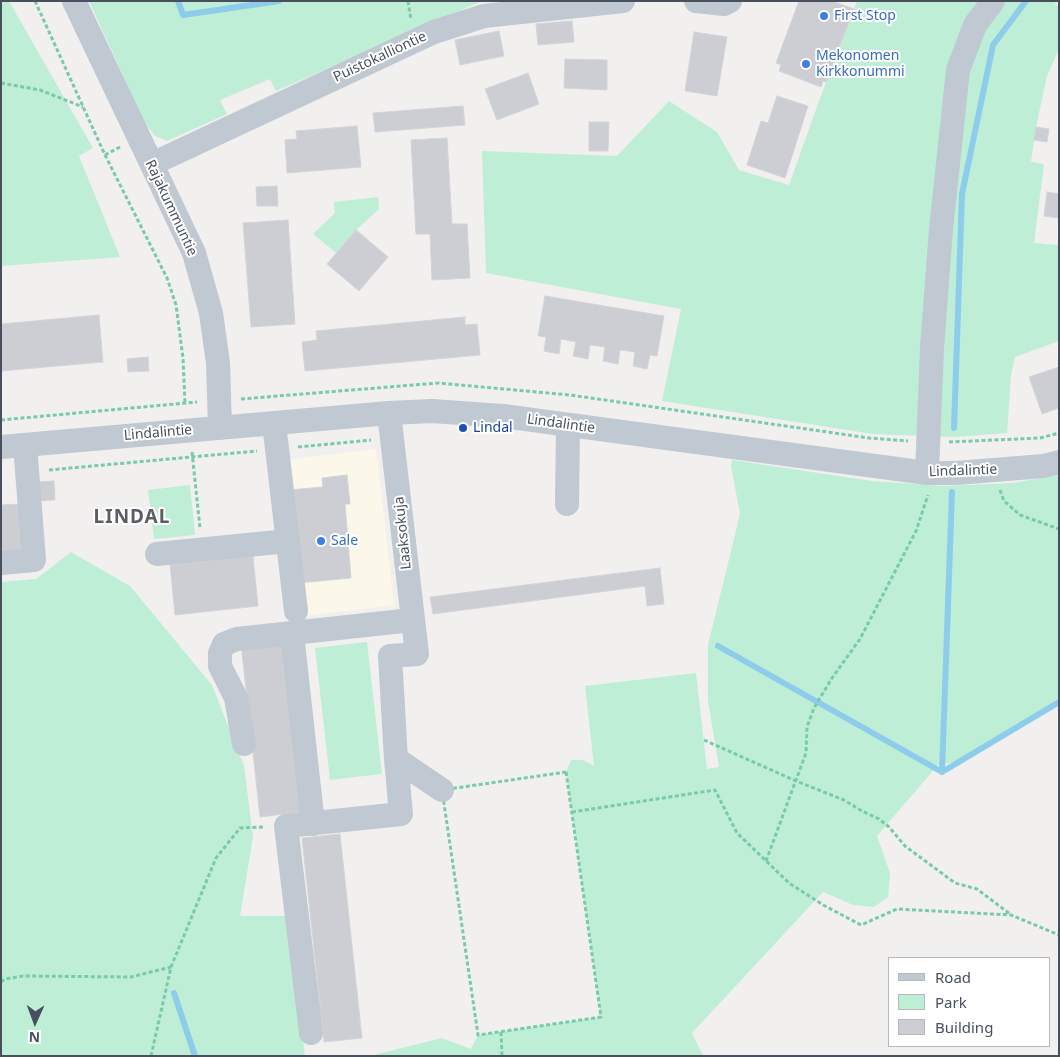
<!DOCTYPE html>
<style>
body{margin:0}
#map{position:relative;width:1060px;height:1057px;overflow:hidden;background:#f2efef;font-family:"Noto Sans",sans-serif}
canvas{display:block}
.frame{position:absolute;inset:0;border:2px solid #47505c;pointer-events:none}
.legend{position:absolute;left:888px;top:957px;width:162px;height:90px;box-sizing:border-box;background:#fff;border:1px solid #b5b9be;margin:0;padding:6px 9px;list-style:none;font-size:15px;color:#47505c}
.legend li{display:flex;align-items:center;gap:10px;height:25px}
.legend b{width:25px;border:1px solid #b5b9be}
.north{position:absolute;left:10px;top:997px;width:50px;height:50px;-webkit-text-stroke:4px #fff;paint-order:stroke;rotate:182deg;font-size:14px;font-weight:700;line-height:20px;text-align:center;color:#47505c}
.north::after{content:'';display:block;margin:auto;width:18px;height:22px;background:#47505c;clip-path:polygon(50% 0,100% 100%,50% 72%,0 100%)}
</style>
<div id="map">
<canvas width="1060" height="1057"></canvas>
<div class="frame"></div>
<ul class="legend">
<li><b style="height:6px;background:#c0c8d1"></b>Road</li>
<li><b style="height:14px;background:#bfeed6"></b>Park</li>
<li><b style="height:14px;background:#ccced4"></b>Building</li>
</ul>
<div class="north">N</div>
</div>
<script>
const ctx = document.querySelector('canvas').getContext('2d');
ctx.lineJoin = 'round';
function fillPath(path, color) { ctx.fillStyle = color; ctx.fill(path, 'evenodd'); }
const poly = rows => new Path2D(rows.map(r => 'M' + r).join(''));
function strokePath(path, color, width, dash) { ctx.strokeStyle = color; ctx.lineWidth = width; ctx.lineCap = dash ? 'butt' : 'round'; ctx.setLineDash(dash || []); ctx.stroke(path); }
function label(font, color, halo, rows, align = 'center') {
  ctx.font = font + ' "Noto Sans",sans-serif'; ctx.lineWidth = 4; ctx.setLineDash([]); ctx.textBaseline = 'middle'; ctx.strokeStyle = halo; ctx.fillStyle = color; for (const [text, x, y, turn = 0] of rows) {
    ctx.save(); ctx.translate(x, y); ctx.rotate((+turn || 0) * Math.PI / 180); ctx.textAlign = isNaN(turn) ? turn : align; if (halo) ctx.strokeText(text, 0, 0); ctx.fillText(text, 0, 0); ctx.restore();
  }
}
fillPath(poly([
 [376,449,394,605,287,618,269,462]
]), '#fcf8e9');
fillPath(poly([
 [1,1,9,1,93,148,79,156,120,257,1,266],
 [89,1,482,1,276,91,270,79,220,100,227,114,167,141,155,136,144,122],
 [857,1,1057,1,1055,5,1059,7,1059,49,1047,76,1036,127,1031,162,1044,164,1034,243,1059,245,1059,341,1015,357,1011,376,1007,433,954,437,873,434,662,401,681,309,486,273,482,151,617,156,669,101,717,132,739,170,789,185,819,101],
 [378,197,379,209,356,230,336,253,313,234,335,213,334,202],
 [732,460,872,481,944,486,1013,483,1059,475,1059,704,956,762,938,765,877,836,890,873,888,897,874,907,853,905,823,892,692,1033,703,1056,370,1056,442,1038,471,1049,478,1035,601,1017,566,772,571,760,583,760,594,766,585,686,696,673,707,769,719,767,708,701,708,645,740,514,731,466],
 [190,485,195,535,154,539,148,490],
 [71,552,130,586,212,685,244,766,253,837,240,916,287,916,305,1056,1,1056,1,582,36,579],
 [367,642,382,774,330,780,315,648]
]), '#bfeed6');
strokePath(poly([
 [178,1,183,15,279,1],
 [954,428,962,194,993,45,1026,1],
 [952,492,942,772,1059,702],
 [718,646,942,772],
 [174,993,195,1056]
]), '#8dccea', 6);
const building = poly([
 [799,1,832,1,854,9,826,82,823,81,821,87,779,71,781,65,776,63,799,1],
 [572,21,574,42,538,45,536,24,572,21],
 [499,31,504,56,460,65,455,40,499,31],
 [694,32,727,37,717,96,685,91,694,32],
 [565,59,607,60,607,90,564,88,565,59],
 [528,73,539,104,497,120,485,89,528,73],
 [777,96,808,106,785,178,747,165,761,121,768,123,777,96],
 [463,106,465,125,375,132,373,113,463,106],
 [589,122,609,122,608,151,589,151,589,122],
 [357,126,361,167,287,173,285,140,297,139,296,131,357,126],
 [1036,127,1049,129,1047,142,1034,140,1036,127],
 [447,138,452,224,467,224,470,278,432,280,430,234,416,234,411,140,447,138],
 [277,186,278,206,257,206,256,187,277,186],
 [1047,192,1059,194,1059,218,1044,216,1047,192],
 [288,220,295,324,251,327,243,223,288,220],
 [356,230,388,257,359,291,327,264,356,230],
 [545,296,664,316,657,356,650,355,647,369,633,366,635,352,620,350,618,364,603,361,605,347,590,345,588,359,573,356,576,342,561,339,559,354,544,351,546,337,538,336,545,296],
 [99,315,103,362,1,371,1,324,99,315],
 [465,317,465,325,477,324,480,355,305,371,302,342,317,340,316,331,465,317],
 [148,357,149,371,128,372,127,359,148,357],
 [1059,367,1059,408,1042,414,1029,377,1059,367],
 [347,475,350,504,345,504,351,578,298,583,289,490,323,487,322,478,347,475],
 [54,481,55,500,36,501,35,482,54,481],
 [20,504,25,554,1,556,1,505,20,504],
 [253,556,258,606,175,615,170,565,253,556],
 [660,568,664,604,647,606,645,586,433,614,430,597,660,568],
 [282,639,301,812,260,817,241,644,282,639],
 [340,834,362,1038,324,1042,302,838,340,834]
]);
fillPath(building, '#ccced4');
strokePath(building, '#d3d4da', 1);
strokePath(poly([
 [35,1,105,155,167,278,176,305,183,358,185,404],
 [408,1,411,20],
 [1,83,40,90,83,107],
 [105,155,120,147],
 [241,399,438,383,570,395,869,438,908,441],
 [1,420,197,402],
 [949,442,1040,438,1059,433],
 [298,447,371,440],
 [192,452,200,528],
 [49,470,257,451],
 [1000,490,1004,501,1020,515,1059,529],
 [704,740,796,781,844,800,862,811,879,819,889,827,905,846,955,883,977,889,1010,914],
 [566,772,601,1017,478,1035,442,790,566,772],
 [572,812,715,790,737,833,789,883,825,906,861,925,897,909,1011,915,1059,935],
 [766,861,806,753,807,727,814,708,832,678,860,639,916,531,928,495],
 [1,982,5,979,23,976,131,977,171,967],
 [501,1032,502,1056],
 [151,1056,171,967,216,858,240,828,265,827]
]), '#77cbab', 3, [4, 2.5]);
strokePath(poly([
 [74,1,194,253,211,313,218,363,220,428],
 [696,1,724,4,730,1],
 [152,164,434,32,484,16,623,1],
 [274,423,296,611],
 [1,447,389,413,432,411,503,416,927,473,956,473,1044,466,1059,462],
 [927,473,932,348,941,229,958,70,975,25,993,1],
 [567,504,568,426],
 [157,554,288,541],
 [1,563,34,560,25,445],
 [292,634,313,824],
 [244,744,236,698,220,666,220,653,224,644,237,639,412,620],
 [396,759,442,790],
 [311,1033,286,826,401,814,396,759,390,656,417,654,389,413]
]), '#c0c8d1', 24);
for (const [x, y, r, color] of [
 [824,16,5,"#3f7fe0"],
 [806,64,5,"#3f7fe0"],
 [463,428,5,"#1a4fb4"],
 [321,541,5,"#3f7fe0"]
]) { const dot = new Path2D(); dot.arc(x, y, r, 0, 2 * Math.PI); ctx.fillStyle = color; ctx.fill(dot); strokePath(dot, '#fff', 2); }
label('14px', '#366cbe', '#fff', [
 ["First Stop",834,16],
 ["Mekonomen",816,56],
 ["Kirkkonummi",816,72],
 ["Sale",331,541]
], 'left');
label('14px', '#47505c', '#fff', [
 ["Puistokalliontie",380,57,-25],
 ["Rajakummuntie",171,208,65],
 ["Lindalintie",561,424,8],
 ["Lindalintie",158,433,-5],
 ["Lindalintie",963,471,-2],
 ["Laaksokuja",403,533,-96]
]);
label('14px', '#164399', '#fff', [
 ["Lindal",473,428]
], 'left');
ctx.letterSpacing = '1px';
label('bold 19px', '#5c5e64', '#fff', [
 ["LINDAL",132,518]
]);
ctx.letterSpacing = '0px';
</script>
